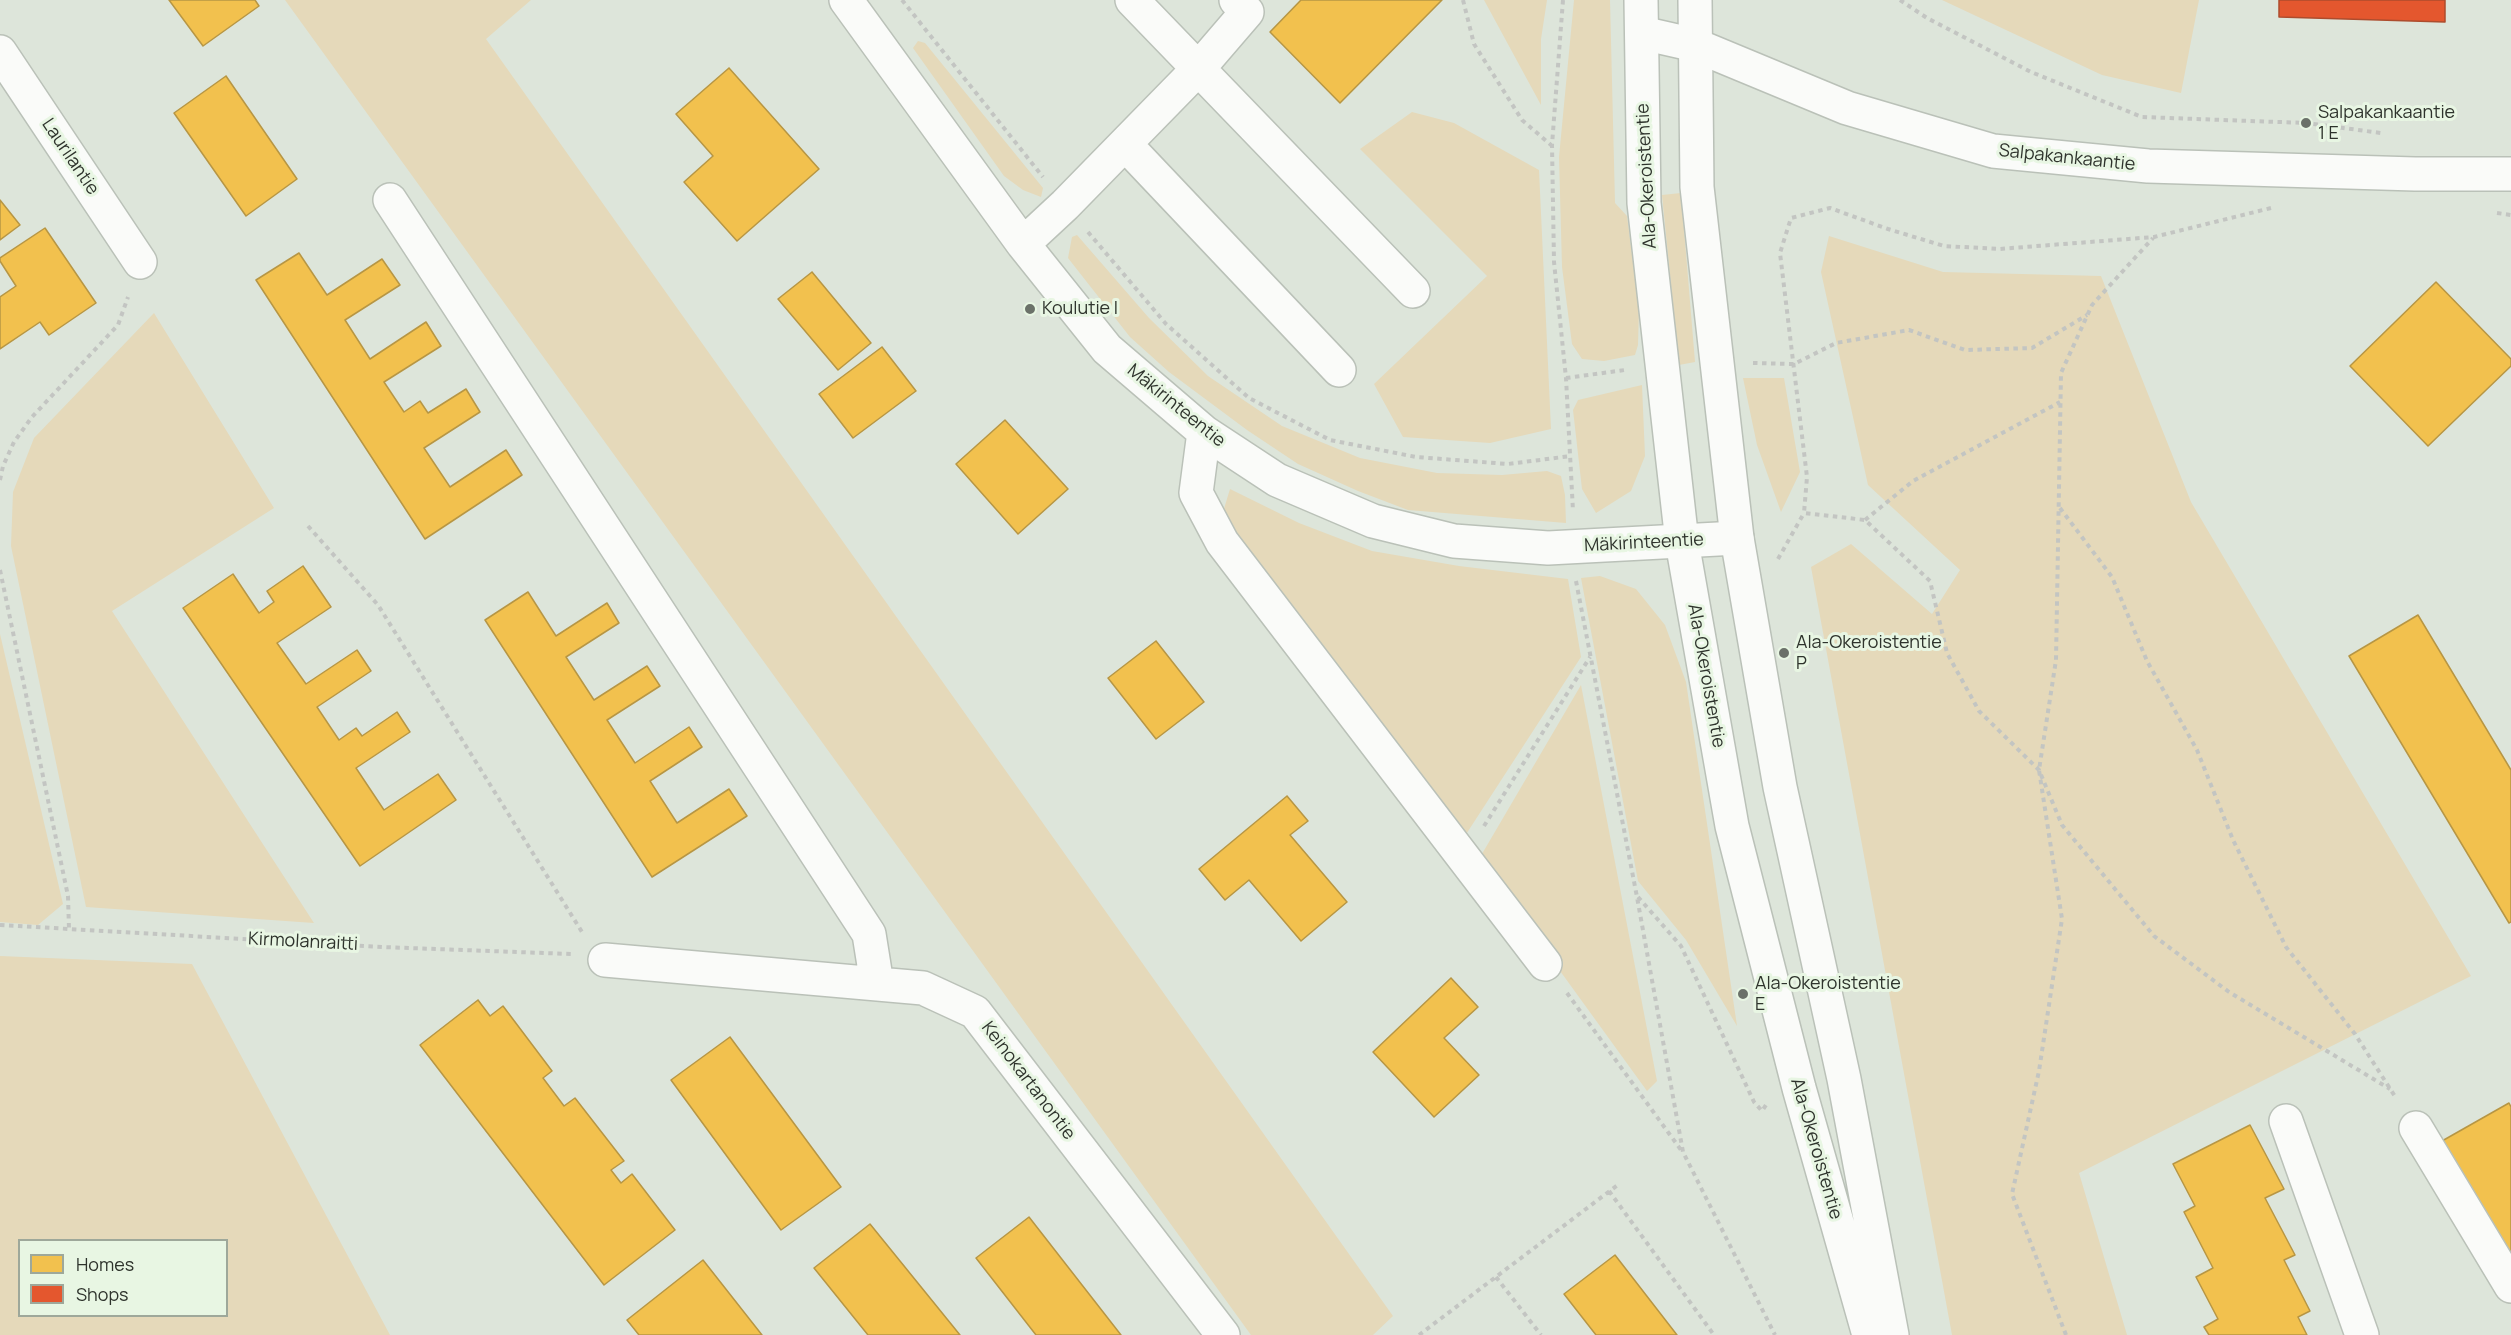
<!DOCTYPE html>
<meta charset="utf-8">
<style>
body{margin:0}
#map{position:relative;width:2511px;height:1335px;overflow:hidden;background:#dde5da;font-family:Manrope,sans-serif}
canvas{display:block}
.legend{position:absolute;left:18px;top:1239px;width:210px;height:78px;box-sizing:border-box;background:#e8f6e3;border:2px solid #9ea89a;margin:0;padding:8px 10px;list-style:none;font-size:18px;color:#2e332c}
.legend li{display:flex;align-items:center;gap:12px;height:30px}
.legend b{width:30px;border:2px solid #9ea89a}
</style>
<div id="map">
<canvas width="2511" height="1335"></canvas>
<ul class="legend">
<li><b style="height:16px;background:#f2c14e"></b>Homes</li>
<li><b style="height:16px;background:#e4572e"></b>Shops</li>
</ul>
</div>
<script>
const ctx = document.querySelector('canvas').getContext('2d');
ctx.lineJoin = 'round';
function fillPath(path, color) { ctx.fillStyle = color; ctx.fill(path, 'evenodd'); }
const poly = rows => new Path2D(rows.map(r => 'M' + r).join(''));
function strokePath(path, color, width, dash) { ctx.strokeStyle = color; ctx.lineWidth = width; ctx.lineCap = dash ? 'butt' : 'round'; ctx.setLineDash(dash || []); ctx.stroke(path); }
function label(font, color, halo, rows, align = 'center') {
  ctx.font = font + ' Manrope,sans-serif'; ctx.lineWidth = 6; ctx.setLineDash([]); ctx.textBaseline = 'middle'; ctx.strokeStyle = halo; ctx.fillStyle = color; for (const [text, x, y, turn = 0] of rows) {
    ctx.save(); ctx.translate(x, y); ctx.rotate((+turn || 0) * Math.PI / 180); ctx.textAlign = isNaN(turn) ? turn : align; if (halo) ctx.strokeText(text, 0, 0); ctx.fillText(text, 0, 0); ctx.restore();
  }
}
fillPath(poly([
 [285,0,531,0,486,39,1393,1316,1373,1335,1251,1335],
 [1484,0,1547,0,1541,39,1541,105],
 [1574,0,1610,0,1615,203,1627,216,1639,308,1638,345,1635,355,1604,361,1582,359,1572,344,1562,267,1559,157],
 [1942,0,2199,0,2181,93,2102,75],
 [918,41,925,43,1043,188,1041,197,1023,190,1004,176,913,48],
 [1412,112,1454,123,1539,170,1551,429,1490,443,1403,437,1374,384,1487,276,1360,149],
 [1681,193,1695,362,1679,365,1662,195],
 [1077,235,1149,318,1208,376,1282,426,1360,458,1437,473,1502,475,1547,471,1561,476,1565,495,1566,523,1408,510,1358,491,1298,464,1247,430,1169,372,1130,337,1068,258,1072,237],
 [1829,236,1943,272,2101,276,2191,502,2471,976,2079,1173,2127,1335,1952,1335,1811,567,1851,544,1932,614,1960,570,1868,485,1821,272],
 [154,313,274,508,112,611,314,923,86,907,11,546,13,492,34,438],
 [1743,378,1784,378,1800,472,1781,512,1757,445],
 [1642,385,1645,456,1631,491,1596,513,1582,489,1573,410,1578,400],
 [1230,489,1299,523,1372,551,1459,566,1568,579,1581,657,1463,839,1231,537,1223,512],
 [1600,576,1636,589,1665,625,1686,682,1737,1026,1686,940,1638,881,1581,578],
 [0,634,63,904,38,925,0,922],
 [1581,685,1657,1081,1647,1091,1479,859],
 [0,956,192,964,390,1335,0,1335],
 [226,1240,226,1316,20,1316,20,1240]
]), '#e5d9ba');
const homes = poly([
 [169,0,255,0,259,6,203,46,169,0],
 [1301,0,1442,0,1340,103,1270,32,1301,0],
 [729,68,819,169,737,241,684,182,713,156,676,114,729,68],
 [226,76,297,179,246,216,174,113,226,76],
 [0,200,20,225,0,240,0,200],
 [45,228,96,303,49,335,40,322,0,349,0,297,16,286,0,261,0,258,45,228],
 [299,253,327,295,382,259,400,285,345,320,370,359,426,322,441,346,384,382,404,412,420,401,428,413,466,389,480,412,424,448,450,487,506,450,522,475,425,539,256,280,299,253],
 [812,272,871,343,838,370,778,299,812,272],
 [2436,282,2511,359,2511,366,2428,446,2350,366,2436,282],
 [882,347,916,391,853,438,819,394,882,347],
 [1005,420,1068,489,1018,534,956,464,1005,420],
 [303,566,331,607,277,643,306,684,357,650,371,671,317,707,339,740,356,728,362,736,397,712,410,732,356,768,384,810,438,774,456,800,360,866,183,608,233,574,259,613,274,602,267,591,303,566],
 [528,592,556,636,607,603,619,623,566,657,594,700,647,666,660,686,607,720,635,763,689,727,702,747,650,781,677,823,729,789,747,816,652,877,485,620,528,592],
 [2418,615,2511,770,2511,922,2509,923,2349,656,2418,615],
 [1156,641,1204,702,1156,739,1108,678,1156,641],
 [1287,796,1308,821,1290,835,1347,902,1301,941,1249,880,1225,900,1199,869,1287,796],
 [1451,978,1478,1007,1444,1038,1479,1075,1434,1117,1373,1052,1451,978],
 [478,1000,490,1016,503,1006,552,1071,543,1078,564,1106,575,1098,624,1161,611,1170,621,1183,632,1174,675,1230,604,1285,420,1045,478,1000],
 [730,1037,841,1187,781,1230,671,1080,730,1037],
 [2509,1103,2511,1107,2511,1260,2442,1141,2509,1103],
 [2250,1125,2284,1189,2265,1198,2295,1255,2284,1260,2310,1311,2298,1317,2307,1335,2209,1335,2204,1327,2218,1319,2196,1277,2213,1268,2184,1212,2195,1206,2173,1164,2250,1125],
 [1029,1217,1121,1335,1036,1335,976,1258,1029,1217],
 [870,1224,960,1335,868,1335,814,1268,870,1224],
 [1615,1255,1677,1335,1596,1335,1564,1294,1615,1255],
 [703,1260,762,1335,639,1335,627,1320,703,1260]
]);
fillPath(homes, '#f2c14e');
strokePath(homes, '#b79644', 1.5);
const shops = poly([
 [2279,0,2445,0,2445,22,2279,17,2279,0]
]);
fillPath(shops, '#e4572e');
strokePath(shops, '#ad4c2d', 1.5);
const minor = poly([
 [846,0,1023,244,1107,349,1204,432,1277,480,1373,521,1454,541,1548,548,1737,538],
 [1132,0,1413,291],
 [1642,33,1695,45,1847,108,1993,151,2148,166,2415,174,2511,174],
 [0,52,140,262],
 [1125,144,1339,370],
 [390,200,869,934,877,984],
 [1023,244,1065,205,1198,69,1247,12,1236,0],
 [1204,432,1196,493,1222,542,1545,964],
 [605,960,923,988,975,1012,1223,1335],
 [2286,1121,2362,1335],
 [2416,1128,2511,1286]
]);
const major = poly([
 [1641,0,1644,203,1682,542,1732,826,1799,1088,1869,1335],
 [1695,0,1697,187,1737,538,1780,787,1844,1079,1892,1335]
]);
strokePath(minor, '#bac1b8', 36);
strokePath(major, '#bac1b8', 36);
strokePath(poly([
 [902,0,1043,177],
 [1463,0,1474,44,1522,120,1551,145],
 [1563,0,1552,145,1554,262,1566,378,1573,511],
 [1900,0,1927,18,2031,72,2142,117,2306,123,2381,133],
 [2271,208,2154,237,1999,249,1944,246,1888,229,1830,208,1791,218,1780,253,1807,477,1804,513,1865,520,1930,581,1947,653,1979,711,2039,770,2062,825,2154,936,2229,992,2390,1089],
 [2497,213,2511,215],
 [1088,232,1166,324,1249,398,1330,440,1416,457,1508,464,1571,456],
 [1753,363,1794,364,1836,343,1909,330,1965,350,2032,348,2087,315],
 [1566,378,1625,370],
 [0,480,3,466,14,442,32,417,118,325,128,297],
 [2060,508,2112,577,2147,661,2197,750,2233,840,2286,947,2355,1034,2396,1098],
 [1865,520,1913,481,2060,402],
 [308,526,378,605,582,932],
 [1778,559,1804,513],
 [0,570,68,896,69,929],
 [1576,581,1637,897,1683,1152,1775,1335],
 [1484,826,1590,657],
 [1638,897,1681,946,1754,1102,1762,1111,1766,1105],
 [0,925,382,947,571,954],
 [1567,993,1681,1150],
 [1609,1191,1714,1335],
 [1496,1277,1541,1335],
 [1419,1335,1619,1184],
 [2066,1335,2012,1194,2039,1071,2062,919,2039,770,2056,660,2061,373,2092,305,2153,238]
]), '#c3c5c2', 4, [4.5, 4.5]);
strokePath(minor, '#fafbf9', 33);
strokePath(major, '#fafbf9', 33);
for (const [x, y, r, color] of [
 [2306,123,6,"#6b7169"],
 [1030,309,6,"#6b7169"],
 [1784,653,6,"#6b7169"],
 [1743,994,6,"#6b7169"]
]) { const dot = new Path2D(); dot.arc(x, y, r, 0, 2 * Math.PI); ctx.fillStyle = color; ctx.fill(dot); strokePath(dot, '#e8f6e3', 2); }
label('18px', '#2e332c', '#e8f6e3', [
 ["Salpakankaantie",2318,113],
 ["1 E",2318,134],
 ["Koulutie I",1042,309],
 ["Ala-Okeroistentie",1796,643],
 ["P",1796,664],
 ["Ala-Okeroistentie",1755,984],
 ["E",1755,1005]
], 'left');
label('18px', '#2e332c', '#e8f6e3', [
 ["Laurilantie",70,157,56],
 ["Salpakankaantie",2067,158,6],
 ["Ala-Okeroistentie",1647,176,-93],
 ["Mäkirinteentie",1176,406,39],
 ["Mäkirinteentie",1644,543,-3],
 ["Ala-Okeroistentie",1706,676,80],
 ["Kirmolanraitti",303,942,3],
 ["Keinokartanontie",1028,1081,53],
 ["Ala-Okeroistentie",1816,1149,74]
]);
</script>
